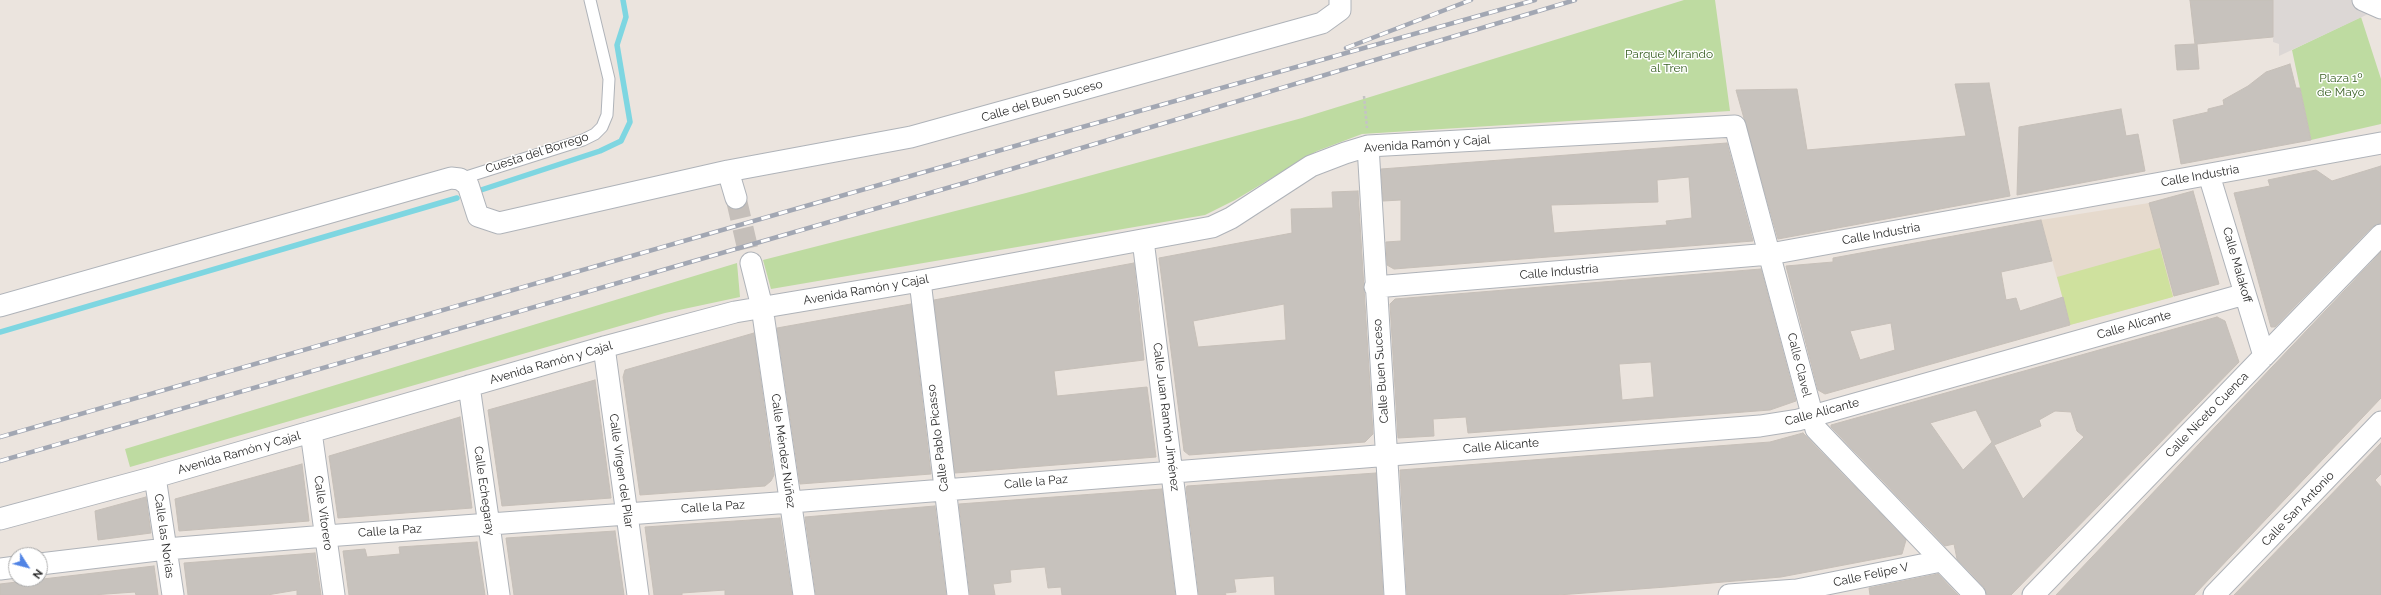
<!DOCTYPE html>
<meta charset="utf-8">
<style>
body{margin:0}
#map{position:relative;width:2381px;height:595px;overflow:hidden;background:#ebe4de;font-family:Raleway,sans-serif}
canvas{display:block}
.north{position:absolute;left:8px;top:547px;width:40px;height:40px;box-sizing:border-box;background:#fff;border:1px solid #aaa;border-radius:50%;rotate:126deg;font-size:11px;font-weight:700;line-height:16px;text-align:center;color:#2b2b2b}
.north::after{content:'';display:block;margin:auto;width:14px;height:18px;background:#5184e5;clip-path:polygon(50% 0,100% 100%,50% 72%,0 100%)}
</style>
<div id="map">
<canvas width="2381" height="595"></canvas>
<div class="north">N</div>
</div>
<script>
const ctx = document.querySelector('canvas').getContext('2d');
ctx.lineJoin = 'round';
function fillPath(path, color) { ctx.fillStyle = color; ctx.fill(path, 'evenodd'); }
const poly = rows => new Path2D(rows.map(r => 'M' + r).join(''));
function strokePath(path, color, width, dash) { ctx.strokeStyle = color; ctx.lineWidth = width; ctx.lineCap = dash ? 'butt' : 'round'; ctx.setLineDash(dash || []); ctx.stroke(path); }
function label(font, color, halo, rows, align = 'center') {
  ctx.font = font + ' Raleway,sans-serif'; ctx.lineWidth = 3; ctx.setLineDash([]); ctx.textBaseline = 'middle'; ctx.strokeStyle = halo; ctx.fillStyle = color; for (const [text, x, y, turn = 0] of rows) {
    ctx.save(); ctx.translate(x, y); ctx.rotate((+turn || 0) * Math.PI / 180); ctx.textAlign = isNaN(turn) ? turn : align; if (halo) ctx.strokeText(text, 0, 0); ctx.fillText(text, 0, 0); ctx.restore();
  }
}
fillPath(poly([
 [2193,191,2219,284,2070,325,2041,220,2149,203]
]), '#e6dacd');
fillPath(poly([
 [1684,0,1715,0,1730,111,1362,134,1317,151,1235,200,1205,215,771,289,763,260,1026,193,1302,118],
 [2361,17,2381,79,2381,124,2311,140,2292,50],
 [737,263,740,297,665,313,130,467,125,449]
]), '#bedba1');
fillPath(poly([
 [2160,248,2173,297,2070,325,2057,277]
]), '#cfe19e');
fillPath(poly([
 [2273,0,2381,0,2381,8,2279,56,2279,44,2273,42]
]), '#dcd7d5');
strokePath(poly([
 [481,190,600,151,621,141,630,122,617,45,626,17,623,0],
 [0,332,457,198]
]), '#7ed6e1', 5.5);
const building = poly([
 [2190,0,2273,0,2273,37,2197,44,2199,69,2177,70,2175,45,2195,44,2190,0],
 [2290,64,2296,88,2300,88,2311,140,2181,164,2173,120,2208,112,2208,109,2224,105,2223,100,2248,86,2266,72,2290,64],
 [1989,83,2010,196,1778,239,1736,90,1797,89,1807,150,1966,136,1955,84,1989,83],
 [2121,109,2126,136,2138,134,2145,171,2017,195,2019,127,2121,109],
 [1727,143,1753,241,1394,269,1387,265,1386,242,1401,241,1401,200,1383,201,1381,169,1727,143],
 [1689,177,1692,218,1666,221,1667,225,1554,233,1551,205,1658,202,1657,180,1689,177],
 [2381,166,2381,223,2372,227,2275,327,2271,327,2234,193,2270,186,2268,180,2316,170,2332,181,2381,166],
 [1358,191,1373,434,1365,442,1189,455,1184,451,1159,258,1292,233,1291,209,1333,208,1332,192,1358,191],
 [1284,304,1286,340,1198,347,1193,321,1284,304],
 [2193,191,2219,284,2174,296,2149,203,2193,191],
 [2041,220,2052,261,2001,272,2006,300,2016,298,2020,311,2063,297,2070,325,1825,394,1818,390,1786,266,1833,262,1833,258,2041,220],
 [1891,323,1895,350,1860,360,1850,331,1891,323],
 [2381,252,2381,398,2194,595,2056,595,2381,252],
 [1134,263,1144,360,1054,371,1057,396,1147,387,1156,457,955,473,934,300,1134,263],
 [1761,269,1796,401,1770,410,1468,433,1466,417,1433,419,1434,436,1398,438,1390,304,1395,299,1761,269],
 [1651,362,1654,397,1622,400,1619,364,1651,362],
 [911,304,931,474,800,484,777,328,911,304],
 [2217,317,2225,321,2239,362,2011,595,1987,595,1984,587,1957,559,1954,544,1945,546,1831,427,1831,425,2217,317],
 [1976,410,1992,442,1963,470,1930,423,1976,410],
 [2055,411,2071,412,2077,431,2084,437,2023,499,1994,445,2041,426,2039,420,2055,411],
 [754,333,774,475,771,481,765,486,640,495,623,377,625,370,754,333],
 [595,380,611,498,502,506,488,410,595,380],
 [460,417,472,508,338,518,329,456,460,417],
 [1803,433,1906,540,1902,554,1781,577,1666,587,1558,595,1407,595,1400,470,1770,442,1803,433],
 [2381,443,2381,474,2375,480,2381,487,2381,595,2234,595,2381,443],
 [302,464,309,521,179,531,175,499,302,464],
 [1376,473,1383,595,1275,595,1274,576,1234,579,1236,592,1225,593,1226,595,1199,595,1186,488,1187,486,1376,473],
 [1162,489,1175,595,1062,595,1061,587,1048,588,1045,567,1010,570,1011,582,993,584,995,595,970,595,959,504,1162,489],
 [146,497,151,533,98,540,95,511,146,497],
 [935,506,946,595,816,595,805,517,935,506],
 [780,518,792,595,725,595,725,590,682,593,682,595,654,595,645,527,780,518],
 [615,531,624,595,514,595,506,538,615,531],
 [477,542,485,595,349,595,343,551,365,549,367,557,400,554,399,547,477,542],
 [315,553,321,595,297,595,297,590,267,595,188,595,184,563,315,553],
 [154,566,158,595,136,595,135,592,92,595,0,595,0,584,154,566],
 [1938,574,1958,595,1870,595,1869,588,1938,574]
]);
fillPath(building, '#c7c2bd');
strokePath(building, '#c6bfb8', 1);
strokePath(poly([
 [736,198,751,263]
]), '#c5bfba', 21, [21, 10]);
const service = poly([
 [460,179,583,140,595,134,602,127,607,115,609,79,590,0]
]);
const minor = poly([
 [2363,0,2381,8],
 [1368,146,1395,595],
 [728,171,736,198],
 [2209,175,2264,356],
 [1143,240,1187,595],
 [751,263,762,307,804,595],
 [920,281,958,595],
 [1375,287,1770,254,2381,143],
 [0,306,451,178,460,179,468,185,478,216,499,223,728,171,911,137,1322,23,1340,10,1340,0],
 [604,347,638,595],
 [469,386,499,595],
 [311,432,334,595],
 [155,477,173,595],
 [0,519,155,477,604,347,735,312,920,281,1212,227,1231,218,1311,166,1345,153,1368,146,1735,126,1816,429,1975,595],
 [40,564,166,549,326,536,791,502,1760,426,1798,420,2245,294],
 [0,569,16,567],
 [1729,595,1797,590,1941,561],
 [2033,595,2381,235],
 [2214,595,2381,422]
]);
strokePath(service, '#afb3b9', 13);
strokePath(minor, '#afb3b9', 23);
strokePath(poly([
 [1364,96,1367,128]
]), '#c4c4c4', 2.5, [3, 2]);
strokePath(service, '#fff', 11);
strokePath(minor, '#fff', 21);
const rail = poly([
 [1346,48,1471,0],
 [0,437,1036,140,1535,0],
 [0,461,968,182,1575,0]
]);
strokePath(rail, '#a2a7b3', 4.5);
strokePath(rail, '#fff', 3, [9]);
label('12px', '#396023', '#fff', [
 ["Parque Mirando",1669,54],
 ["al Tren",1669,68],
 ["Plaza 1º",2341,78],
 ["de Mayo",2341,92]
]);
label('12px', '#2b2b2b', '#fff', [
 ["Calle del Buen Suceso",1042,101,-16],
 ["Avenida Ramón y Cajal",1427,144,-4],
 ["Cuesta del Borrego",537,153,-18],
 ["Calle Industria",2200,176,-10],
 ["Calle Industria",1881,234,-10],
 ["Calle Malakoff",2237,265,74],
 ["Calle Industria",1559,272,-5],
 ["Avenida Ramón y Cajal",866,290,-10],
 ["Calle Alicante",2134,325,-16],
 ["Avenida Ramón y Cajal",551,363,-16],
 ["Calle Clavel",1799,365,76],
 ["Calle Buen Suceso",1381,371,-94],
 ["Calle Alicante",1822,412,-15],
 ["Calle Niceto Cuenca",2207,415,-46],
 ["Calle Juan Ramón Jiménez",1166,417,83],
 ["Calle Pablo Picasso",938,438,-97],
 ["Calle Alicante",1501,446,-5],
 ["Calle Méndez Núñez",783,451,82],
 ["Avenida Ramón y Cajal",239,453,-16],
 ["Calle Virgen del Pilar",621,471,82],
 ["Calle la Paz",1036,482,-5],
 ["Calle Echegaray",484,491,82],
 ["Calle la Paz",713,507,-4],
 ["Calle San Antonio",2298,509,-46],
 ["Calle Vitorero",323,513,82],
 ["Calle la Paz",390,531,-4],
 ["Calle las Norias",164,536,82],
 ["Calle Felipe V",1871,575,-12]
]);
</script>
